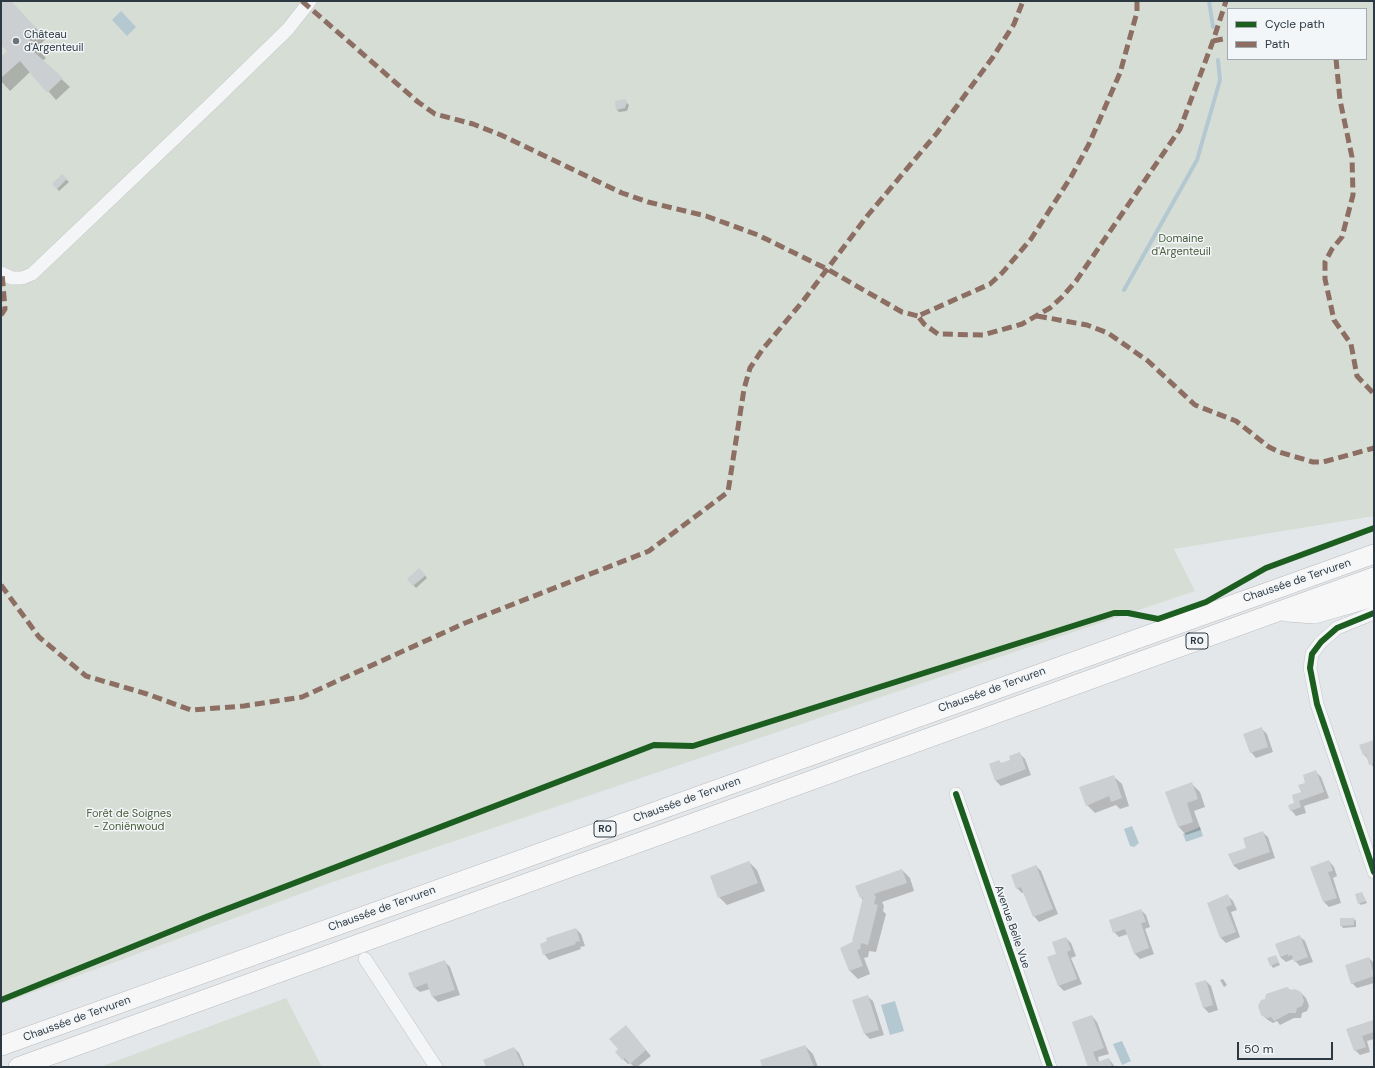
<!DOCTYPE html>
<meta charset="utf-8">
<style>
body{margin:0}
#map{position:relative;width:1375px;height:1068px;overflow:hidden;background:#e4e7e9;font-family:"DM Sans",sans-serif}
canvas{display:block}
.frame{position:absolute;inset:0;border:2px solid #2c3842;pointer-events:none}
.legend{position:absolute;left:1227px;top:8px;width:140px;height:52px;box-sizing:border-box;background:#f3f6f8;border:1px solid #a3aaaf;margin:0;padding:5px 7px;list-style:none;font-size:12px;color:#2c3842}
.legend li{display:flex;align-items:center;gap:8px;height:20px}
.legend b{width:20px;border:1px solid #a3aaaf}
.scale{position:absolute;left:1237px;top:1042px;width:96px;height:18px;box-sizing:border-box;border:2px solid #2c3842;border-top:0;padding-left:5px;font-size:12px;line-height:14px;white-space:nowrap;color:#2c3842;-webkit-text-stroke:3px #f3f6f8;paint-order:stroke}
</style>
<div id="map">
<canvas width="1375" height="1068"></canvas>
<div class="frame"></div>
<ul class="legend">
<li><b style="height:5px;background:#1b5e20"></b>Cycle path</li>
<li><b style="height:5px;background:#8d6e63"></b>Path</li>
</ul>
<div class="scale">50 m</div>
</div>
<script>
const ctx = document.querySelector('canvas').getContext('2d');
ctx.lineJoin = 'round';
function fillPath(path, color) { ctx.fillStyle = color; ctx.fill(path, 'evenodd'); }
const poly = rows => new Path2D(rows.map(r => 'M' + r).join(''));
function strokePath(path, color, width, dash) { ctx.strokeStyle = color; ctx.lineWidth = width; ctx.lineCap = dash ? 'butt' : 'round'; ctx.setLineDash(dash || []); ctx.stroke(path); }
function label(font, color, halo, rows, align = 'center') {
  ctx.font = font + ' "DM Sans",sans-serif'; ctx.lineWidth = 3; ctx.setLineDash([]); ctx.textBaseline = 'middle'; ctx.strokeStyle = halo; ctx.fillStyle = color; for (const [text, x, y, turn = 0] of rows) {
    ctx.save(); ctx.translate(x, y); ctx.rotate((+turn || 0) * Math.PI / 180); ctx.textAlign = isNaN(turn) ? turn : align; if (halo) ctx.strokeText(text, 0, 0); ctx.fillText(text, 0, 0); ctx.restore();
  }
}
fillPath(poly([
 [1,1,1374,1,1374,516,1174,549,1195,591,330,883,1,1004],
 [1228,9,1366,9,1366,59,1228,59],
 [286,998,322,1067,100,1067]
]), '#d6ddd5');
fillPath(poly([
 [121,11,136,27,127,36,112,20],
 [1132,826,1139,843,1134,847,1130,846,1124,829],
 [1200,827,1203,836,1186,842,1183,834],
 [895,1001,904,1031,890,1035,881,1005],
 [1122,1041,1131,1061,1122,1065,1113,1044]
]), '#b4c8d2');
fillPath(poly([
 [1,1,10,1,46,39,36,48,46,58,42,61,70,87,56,100,31,71,10,91,1,81,1,58,8,51,1,44],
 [624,100,629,105,627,111,619,112,617,110],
 [62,175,69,182,59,191,53,184],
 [419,569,427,578,416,588,408,579],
 [1261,728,1267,734,1273,752,1256,758,1251,752],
 [1374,741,1374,768,1364,754],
 [1019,753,1025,759,1031,775,1001,786,996,781,990,764,999,761,1002,764,1011,760],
 [1316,772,1321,777,1329,798,1304,806,1306,813,1296,816,1291,810,1306,784],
 [1113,776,1122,784,1129,806,1120,809,1116,805,1095,813,1087,805],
 [1192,784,1200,792,1205,807,1194,811,1201,830,1186,835,1178,826],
 [1262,832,1268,837,1275,858,1239,870,1233,865],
 [1329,861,1334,867,1337,876,1333,878,1341,903,1329,907,1324,902,1312,867],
 [749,862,757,870,765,891,727,905,719,897],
 [1036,866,1041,871,1058,914,1039,922,1034,916,1025,892,1022,893,1017,888],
 [902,870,910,878,914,891,882,902,884,906,883,911,886,914,876,952,869,951,868,957,864,958,870,974,858,979,850,971,842,948,855,942,863,901,856,886],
 [1362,893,1367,903,1361,905,1359,903],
 [1228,896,1233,901,1237,910,1231,912,1240,937,1226,943,1221,938,1208,903],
 [1141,910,1146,915,1150,927,1145,929,1154,954,1140,959,1135,954,1128,934,1119,937,1114,932],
 [1354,919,1356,921,1356,927,1343,928,1341,925],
 [576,929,581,934,585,946,580,947,581,949,549,960,544,954],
 [1299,936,1305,941,1313,962,1300,966,1293,959,1286,962,1280,957],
 [1066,938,1071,943,1076,956,1071,958,1082,984,1064,991,1059,986,1048,958,1057,954],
 [1275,956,1280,965,1273,968,1271,965],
 [1369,958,1374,963,1374,983,1357,988,1352,983],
 [445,962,450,967,460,995,438,1002,433,997,430,989,420,992,414,987],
 [1223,979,1227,985,1224,987,1220,980],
 [1206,981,1211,986,1218,1010,1209,1013,1204,1008,1197,984],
 [1291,991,1301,993,1306,998,1309,1006,1307,1011,1302,1013,1301,1018,1294,1018,1280,1025,1277,1021,1273,1023,1268,1020,1262,1015],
 [867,996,873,1001,884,1035,870,1039,865,1034,853,1001],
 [1092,1016,1097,1022,1109,1054,1098,1057,1099,1062,1109,1059,1115,1067,1089,1067],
 [1374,1020,1374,1039,1367,1041,1370,1052,1360,1055,1355,1050,1347,1029],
 [631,1032,651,1056,637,1067,634,1067,630,1063,628,1064,623,1059],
 [805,1046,813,1054,818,1067,763,1067],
 [514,1048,519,1053,525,1067,487,1067]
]), '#0003');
strokePath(poly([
 [1209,1,1213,27],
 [1124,290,1197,160,1220,80,1218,60]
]), '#b4c8d2', 4);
fillPath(poly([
 [1,1,11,1,36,28,26,37,36,46,32,50,63,78,47,93,20,61,1,78,1,57,7,51,1,45],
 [625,99,627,102,625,108,616,110,615,101],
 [62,174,67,179,57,189,52,184],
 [419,568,426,575,413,586,407,579],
 [1262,727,1268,747,1250,753,1243,734],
 [1374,740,1374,763,1369,765,1366,754,1363,755,1359,745],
 [1020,752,1026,769,995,781,989,764,999,760,1001,763,1010,760,1009,756],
 [1316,770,1324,792,1299,801,1301,807,1290,811,1288,805,1294,803,1292,795,1301,792,1298,785,1305,783,1303,775],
 [1114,775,1122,798,1111,802,1109,796,1086,806,1079,787],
 [1192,782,1198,799,1187,803,1193,822,1178,827,1165,792],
 [1263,831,1270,852,1233,865,1228,854,1246,848,1243,838],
 [1329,860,1333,871,1328,872,1337,898,1323,902,1310,867],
 [749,861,758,883,718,898,710,876],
 [1036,865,1053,909,1033,917,1021,887,1016,889,1011,875],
 [902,869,907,883,874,894,876,897,874,904,878,905,868,945,861,943,860,949,857,950,863,966,849,971,840,948,854,941,852,941,863,897,860,898,855,886],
 [1362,892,1366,901,1358,904,1355,894],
 [1228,894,1232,905,1226,907,1236,932,1220,938,1207,903],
 [1141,909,1146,922,1141,923,1149,948,1134,954,1125,929,1113,933,1109,920],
 [1340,918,1354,918,1354,925,1340,926],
 [576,928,580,941,575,942,576,944,543,955,540,944,547,941,546,938],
 [1300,935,1308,957,1294,962,1292,955,1288,956,1288,954,1280,957,1275,944],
 [1066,937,1071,950,1067,952,1077,979,1058,986,1047,957,1056,954,1052,942],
 [1276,955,1279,962,1270,966,1267,958],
 [1369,957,1374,976,1351,984,1345,965],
 [445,960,455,990,432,997,427,983,414,988,408,973],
 [1206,980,1213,1005,1203,1008,1195,983],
 [1287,987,1291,990,1295,989,1301,992,1304,1001,1302,1006,1297,1008,1296,1013,1289,1013,1274,1021,1271,1017,1267,1018,1261,1015,1258,1006,1261,1000,1265,999,1266,994],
 [868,995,879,1030,864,1034,852,1000],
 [1092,1015,1104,1048,1093,1052,1097,1062,1109,1058,1112,1067,1088,1067,1072,1022],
 [1374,1020,1374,1032,1362,1036,1366,1047,1354,1051,1346,1029],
 [626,1025,646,1050,630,1064,625,1058,622,1060,615,1052,618,1049,609,1039],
 [805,1045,814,1067,762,1067,760,1060],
 [514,1047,523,1067,486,1067,483,1060]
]), '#cccfd1');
const minor = poly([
 [1,273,12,278,22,278,32,274,215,100,288,29,310,1],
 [1374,613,1337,628,1321,642,1312,654,1310,668,1317,704,1374,872],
 [956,794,1050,1067],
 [365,959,436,1067]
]);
const highway = poly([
 [1287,612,1314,614,1374,597],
 [1,1046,1374,554],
 [18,1067,1374,577]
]);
strokePath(minor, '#c2c5c7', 14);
strokePath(highway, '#b7babd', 20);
strokePath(minor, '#f4f5f6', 13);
strokePath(highway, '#f7f7f8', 19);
strokePath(poly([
 [302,1,418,102,435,114,473,124,501,135,622,193,648,202,706,216,758,235,827,269,902,312,918,316],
 [1137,1,1137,12,1120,73,1089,144,1071,177,1031,239,1002,273,990,284,918,316,924,324,938,334,983,335,1022,324,1050,308,1062,297,1076,281,1180,129,1213,41,1226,1],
 [1213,41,1228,38],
 [1336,59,1340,100,1352,157,1353,195,1342,237,1332,249,1325,262,1325,279,1334,320,1351,344,1357,376,1374,394],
 [1,315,5,309,2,273],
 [1037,316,1087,325,1108,333,1148,361,1195,405,1236,421,1269,447,1279,452,1313,462,1323,462,1374,448],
 [1,585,39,637,86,676,147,694,191,710,244,706,302,697,465,623,649,551,728,492,744,389,750,368,762,350,803,301,868,215,937,133,993,57,1014,24,1023,1]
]), '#8d6e63', 5, [10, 5]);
strokePath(poly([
 [1374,613,1337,628,1321,642,1312,654,1310,668,1317,704,1374,872],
 [956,794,1050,1067],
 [1,1000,206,917,654,745,693,746,1114,613,1128,613,1158,619,1206,602,1266,568,1374,528]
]), '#1b5e20', 6);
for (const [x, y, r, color] of [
 [16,41,4,"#6c757c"]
]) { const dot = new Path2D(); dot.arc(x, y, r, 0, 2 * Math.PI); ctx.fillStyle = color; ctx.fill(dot); strokePath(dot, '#f3f6f8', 1.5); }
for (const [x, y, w] of [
 [1197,641,22],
 [605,829,22]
]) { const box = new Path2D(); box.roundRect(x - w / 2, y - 8, w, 16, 3); ctx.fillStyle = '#f3f6f8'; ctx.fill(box); strokePath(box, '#2c3842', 1); }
label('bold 10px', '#2c3842', null, [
 ["R0",1197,641],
 ["R0",605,829]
]);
label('11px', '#2c3842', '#f3f6f8', [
 ["Château",24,35],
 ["d'Argenteuil",24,48]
], 'left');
label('11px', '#475d3a', '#f3f6f8', [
 ["Domaine",1181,239],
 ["d'Argenteuil",1181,252],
 ["Forêt de Soignes",129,814],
 ["- Zoniënwoud",129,827]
]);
label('11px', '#2c3842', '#f3f6f8', [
 ["Chaussée de Tervuren",1297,581,-19],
 ["Chaussée de Tervuren",992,690,-20],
 ["Chaussée de Tervuren",687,800,-20],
 ["Chaussée de Tervuren",382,909,-20],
 ["Avenue Belle Vue",1012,927,71],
 ["Chaussée de Tervuren",77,1019,-20]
]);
</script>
